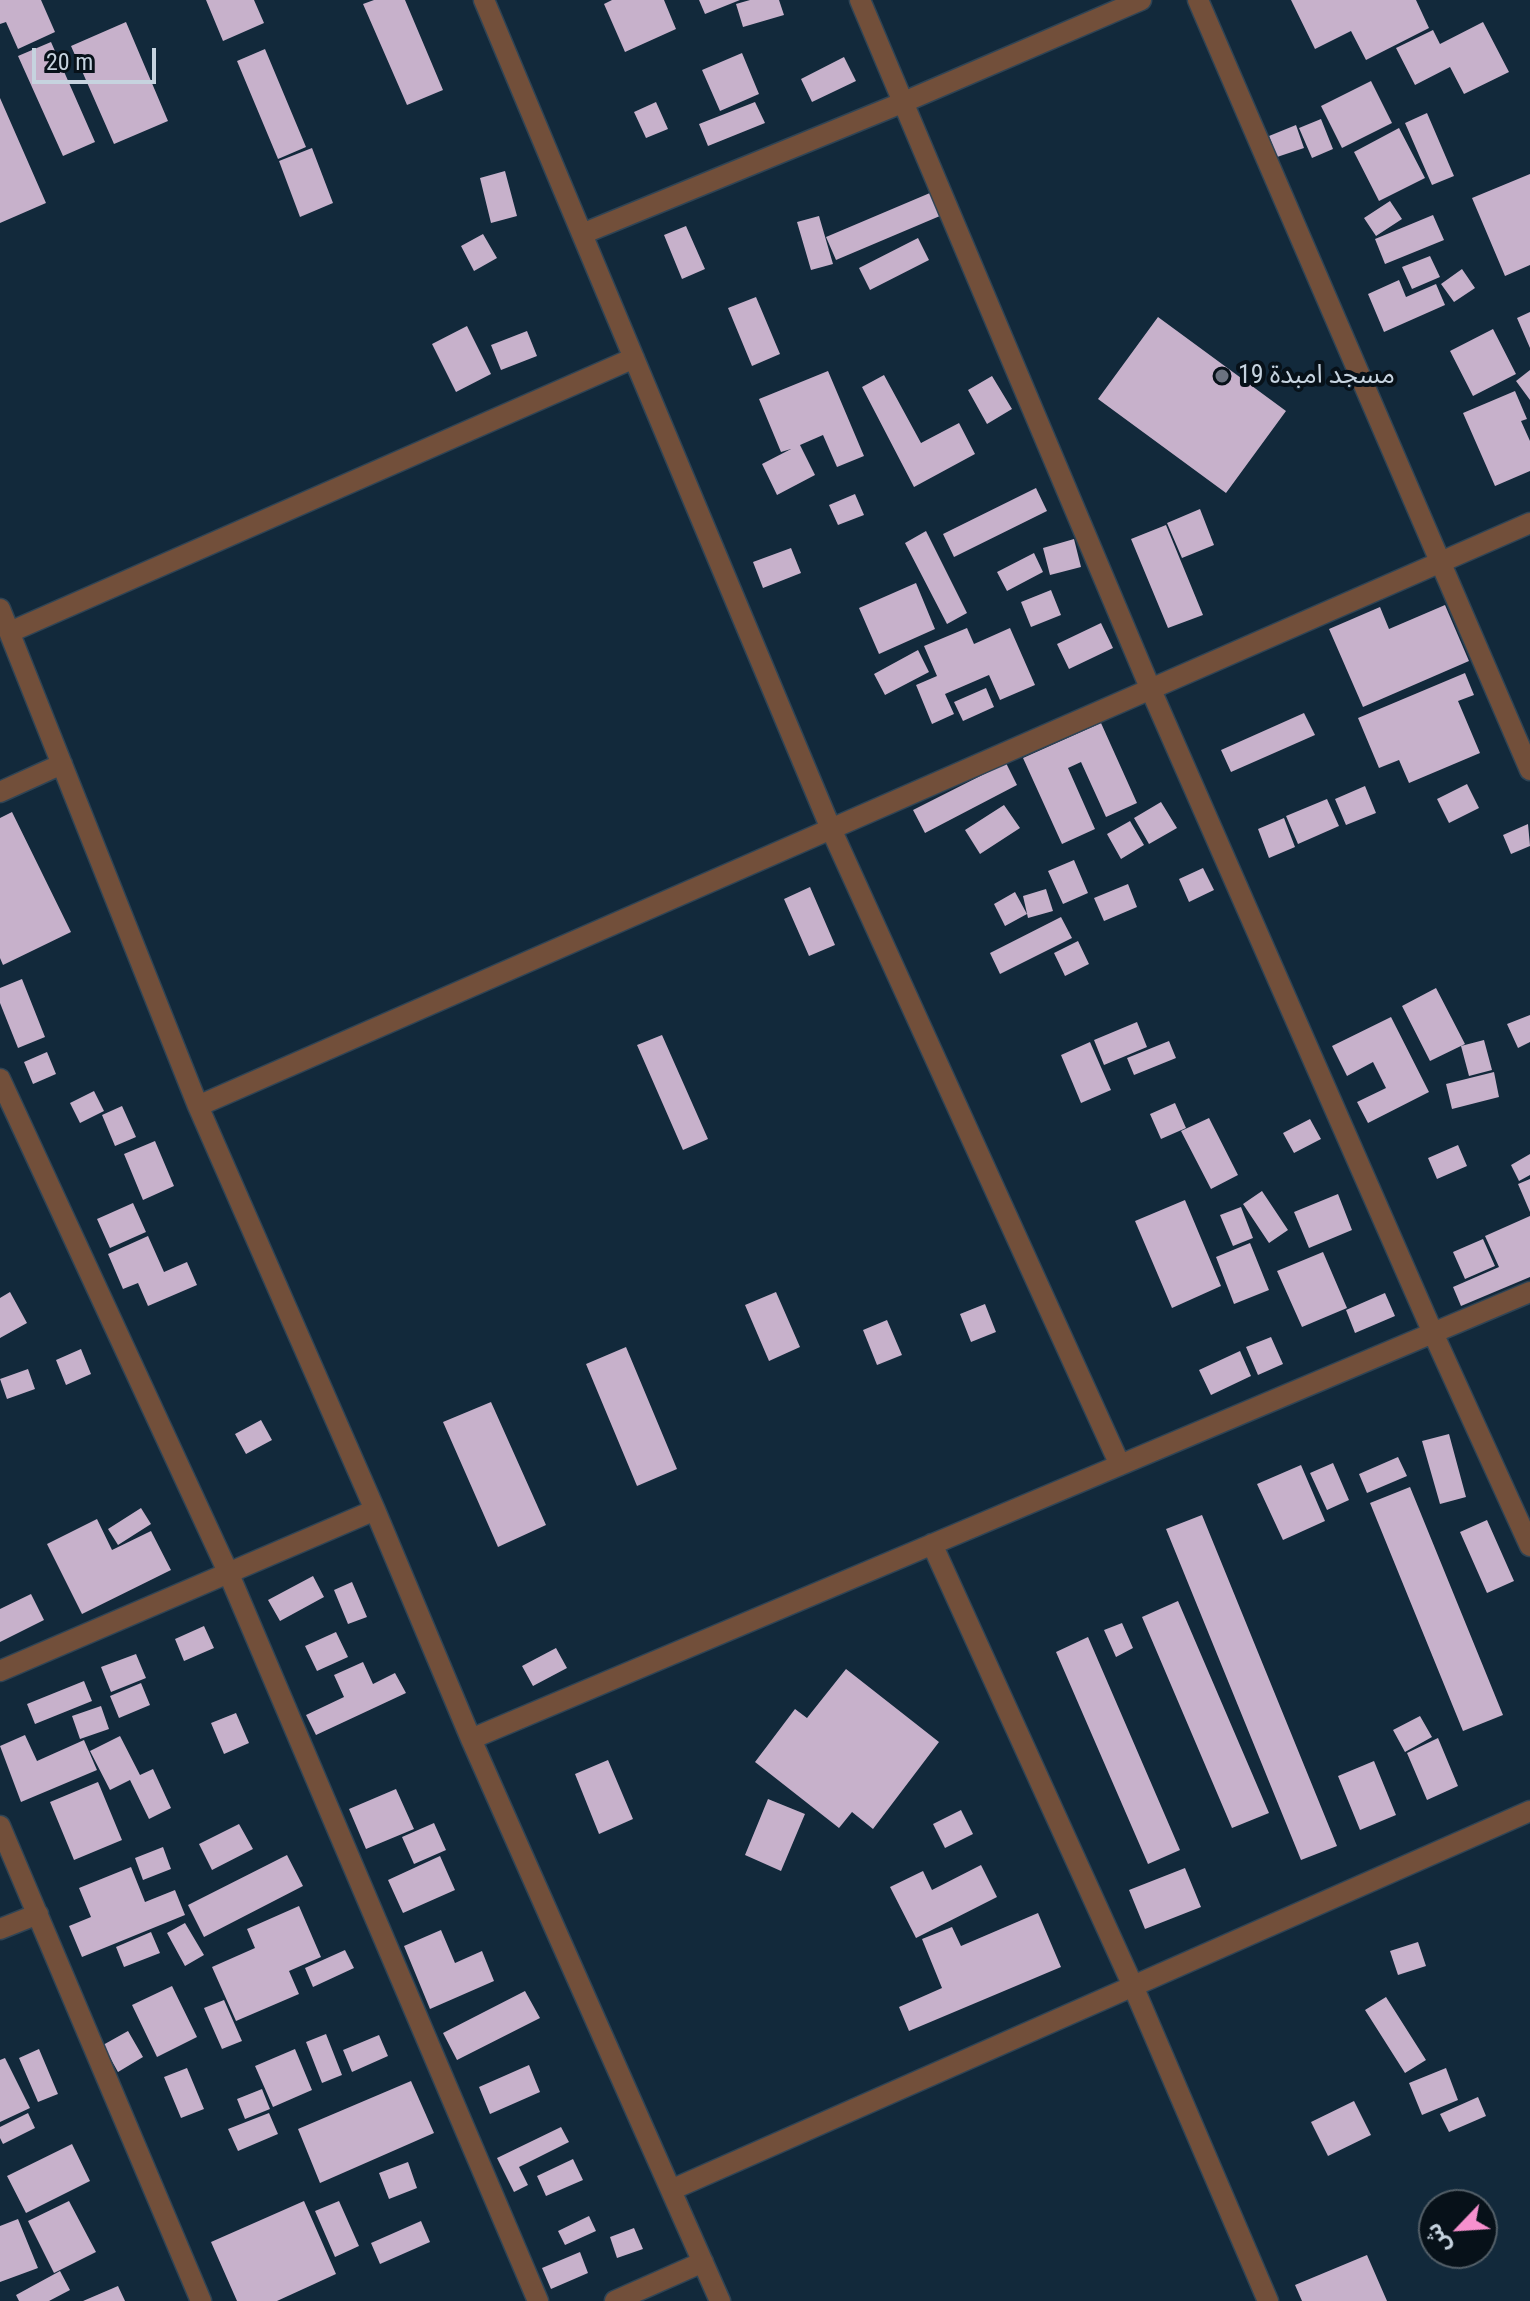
<!DOCTYPE html>
<meta charset="utf-8">
<style>
body{margin:0}
#map{position:relative;width:1530px;height:2301px;overflow:hidden;background:#12293b;font-family:"Roboto Condensed","Noto Sans Arabic",sans-serif}
canvas{display:block}
.north{position:absolute;left:1418px;top:2189px;width:80px;height:80px;box-sizing:border-box;background:#071119;border:2px solid #535f68;border-radius:50%;rotate:245deg;font-size:22px;font-weight:700;line-height:32px;text-align:center;color:#c6d3df}
.north::after{content:'';display:block;margin:auto;width:28px;height:36px;background:#f790ce;clip-path:polygon(50% 0,100% 100%,50% 72%,0 100%)}
.scale{position:absolute;left:32px;top:48px;width:124px;height:36px;box-sizing:border-box;border:4px solid #c6d3df;border-top:0;padding-left:10px;font-size:24px;line-height:28px;white-space:nowrap;color:#c6d3df;-webkit-text-stroke:6px #071119;paint-order:stroke}
</style>
<div id="map">
<canvas width="1530" height="2301"></canvas>
<div class="north">ش</div>
<div class="scale">20 m</div>
</div>
<script>
const ctx = document.querySelector('canvas').getContext('2d');
ctx.lineJoin = 'round';
function fillPath(path, color) { ctx.fillStyle = color; ctx.fill(path, 'evenodd'); }
const poly = rows => new Path2D(rows.map(r => 'M' + r).join(''));
function strokePath(path, color, width, dash) { ctx.strokeStyle = color; ctx.lineWidth = width; ctx.lineCap = dash ? 'butt' : 'round'; ctx.setLineDash(dash || []); ctx.stroke(path); }
function label(font, color, halo, rows, align = 'center') {
  ctx.font = font + ' "Roboto Condensed","Noto Sans Arabic",sans-serif'; ctx.lineWidth = 8; ctx.setLineDash([]); ctx.textBaseline = 'middle'; ctx.strokeStyle = halo; ctx.fillStyle = color; for (const [text, x, y, turn = 0] of rows) {
    ctx.save(); ctx.translate(x, y); ctx.rotate((+turn || 0) * Math.PI / 180); ctx.textAlign = isNaN(turn) ? turn : align; if (halo) ctx.strokeText(text, 0, 0); ctx.fillText(text, 0, 0); ctx.restore();
  }
}
fillPath(poly([
 [0,0,41,0,55,32,18,49,6,22,0,24],
 [206,0,254,0,264,23,223,41],
 [374,0,405,0,443,90,407,105,363,4],
 [612,0,664,0,676,29,625,52,604,4],
 [699,0,740,0,705,14],
 [750,0,779,0,784,15,743,27,736,4],
 [1291,0,1416,0,1429,28,1366,60,1351,31,1315,49],
 [126,22,168,121,114,144,71,46],
 [1483,22,1509,72,1464,94,1450,67,1415,85,1396,48,1433,30,1440,44],
 [51,42,95,142,63,156,18,56],
 [265,49,306,147,278,159,237,61],
 [742,53,759,94,720,111,702,70],
 [844,57,856,81,812,102,801,79],
 [1371,81,1392,123,1342,148,1321,106],
 [0,98,46,203,0,223],
 [656,102,668,129,646,138,634,112],
 [755,102,765,123,708,146,699,124],
 [1427,113,1454,176,1432,185,1405,123],
 [1321,119,1333,149,1312,158,1299,128],
 [1296,125,1304,148,1277,157,1269,136],
 [1399,128,1425,178,1379,201,1354,152],
 [312,148,333,203,300,217,279,161],
 [505,171,517,216,491,223,480,178],
 [1530,174,1530,265,1505,276,1472,198],
 [937,190,947,213,836,260,826,237],
 [1390,201,1402,219,1376,236,1364,218],
 [1433,215,1444,240,1385,264,1375,239],
 [819,216,833,264,811,270,797,222],
 [686,226,705,269,682,279,664,235],
 [483,234,497,258,474,271,461,246],
 [918,238,929,260,870,290,859,268],
 [1430,256,1440,277,1412,289,1402,267],
 [1462,269,1475,288,1454,302,1441,284],
 [1399,280,1406,297,1436,284,1445,305,1384,332,1368,294],
 [756,297,780,354,752,366,728,308],
 [1530,312,1530,348,1517,318],
 [1158,317,1286,411,1226,493,1098,399],
 [467,326,491,374,456,392,432,344],
 [1493,329,1516,374,1473,396,1450,351],
 [527,331,537,356,501,370,491,345],
 [1530,370,1530,400,1516,381],
 [828,371,864,456,837,467,823,435,800,445,815,475,777,495,762,464,791,449,781,452,759,399],
 [884,375,921,443,959,423,975,454,914,487,862,387],
 [992,376,1012,409,987,424,968,390],
 [1515,391,1527,419,1521,421,1530,441,1530,471,1495,486,1463,413],
 [1036,488,1047,511,954,557,943,534],
 [855,494,864,515,838,525,829,505],
 [1200,509,1214,545,1182,558,1167,523],
 [1166,525,1203,615,1168,628,1131,539],
 [926,531,967,613,947,624,905,543],
 [1074,539,1081,567,1050,575,1043,548],
 [791,548,801,573,763,588,753,562],
 [1034,553,1043,572,1007,591,997,572],
 [916,583,935,629,879,654,859,608],
 [1051,590,1061,615,1031,627,1021,602],
 [1445,605,1469,661,1363,707,1329,629,1380,607,1389,629],
 [1101,623,1113,648,1069,669,1057,644],
 [967,628,974,644,1010,628,1035,685,1000,700,989,675,945,694,954,714,932,724,916,685,937,676,924,646],
 [918,650,929,672,885,695,874,674],
 [1465,673,1474,695,1458,701,1480,753,1409,783,1399,760,1379,768,1358,718],
 [986,688,994,707,963,721,954,702],
 [1304,713,1315,735,1231,772,1221,750],
 [1101,723,1137,803,1106,817,1081,762,1068,768,1095,829,1062,844,1023,758],
 [1006,763,1017,785,925,833,913,810],
 [1467,784,1479,808,1449,823,1437,799],
 [1365,786,1376,813,1346,825,1335,799],
 [1327,799,1339,826,1298,844,1286,816],
 [1161,802,1177,828,1149,844,1134,818],
 [1004,805,1020,828,980,854,965,830],
 [12,812,71,932,3,965,0,958,0,818],
 [1284,818,1295,847,1269,858,1258,829],
 [1130,821,1144,845,1121,859,1107,834],
 [1528,824,1530,846,1511,854,1503,835],
 [1074,860,1088,893,1063,904,1048,871],
 [1203,868,1214,890,1189,902,1179,879],
 [1128,884,1137,907,1104,921,1094,898],
 [810,887,835,945,809,956,784,899],
 [1046,889,1053,911,1028,918,1023,896],
 [1015,892,1027,914,1005,926,994,904],
 [1061,917,1072,938,1000,974,990,953],
 [1078,941,1089,964,1065,976,1054,953],
 [22,979,45,1037,18,1048,0,1003,0,988],
 [1436,988,1465,1044,1430,1061,1402,1006],
 [1530,1015,1530,1042,1518,1048,1507,1024],
 [1391,1017,1429,1092,1368,1123,1357,1102,1386,1088,1373,1062,1347,1076,1332,1046],
 [1137,1022,1147,1047,1104,1065,1094,1040],
 [662,1035,708,1139,683,1150,637,1045],
 [1484,1040,1492,1070,1469,1076,1461,1046],
 [1169,1041,1176,1058,1134,1075,1127,1058],
 [1090,1042,1111,1090,1081,1103,1061,1055],
 [47,1052,56,1074,33,1084,24,1062],
 [1494,1072,1499,1097,1452,1109,1446,1084],
 [94,1091,104,1111,80,1123,70,1103],
 [1175,1103,1186,1128,1161,1139,1150,1114],
 [122,1106,136,1137,115,1146,102,1115],
 [1209,1118,1238,1175,1211,1189,1181,1131],
 [1310,1119,1321,1139,1294,1153,1283,1133],
 [155,1141,174,1186,143,1200,124,1154],
 [1458,1145,1467,1166,1437,1179,1428,1158],
 [1530,1154,1530,1175,1519,1181,1511,1165],
 [1530,1179,1530,1212,1518,1184],
 [1262,1191,1288,1230,1269,1243,1243,1204],
 [1338,1194,1352,1230,1309,1248,1294,1212],
 [1185,1200,1221,1286,1172,1308,1135,1221],
 [133,1203,146,1232,110,1248,97,1219],
 [1241,1207,1253,1238,1233,1246,1220,1215],
 [1530,1216,1530,1277,1461,1306,1453,1287,1499,1267,1485,1236],
 [148,1236,164,1272,187,1262,197,1285,148,1306,138,1283,123,1289,108,1254],
 [1483,1239,1495,1266,1465,1279,1453,1252],
 [1250,1243,1269,1290,1234,1304,1216,1257],
 [1323,1252,1347,1308,1302,1327,1277,1271],
 [10,1292,27,1323,0,1338,0,1298],
 [776,1292,800,1347,769,1361,745,1305],
 [1385,1293,1395,1316,1355,1333,1346,1310],
 [985,1304,996,1332,971,1342,960,1314],
 [887,1320,902,1355,877,1365,863,1330],
 [1271,1337,1283,1364,1258,1375,1246,1347],
 [626,1347,677,1469,637,1486,586,1364],
 [81,1349,91,1374,66,1385,56,1360],
 [1240,1351,1251,1376,1211,1395,1199,1370],
 [28,1369,35,1389,7,1399,0,1379],
 [491,1402,546,1525,498,1547,443,1422],
 [261,1420,272,1440,246,1454,235,1434],
 [1449,1434,1466,1497,1440,1504,1422,1441],
 [1398,1457,1407,1476,1367,1493,1359,1474],
 [1333,1463,1349,1500,1327,1510,1310,1473],
 [1301,1465,1325,1521,1283,1540,1257,1484],
 [1410,1487,1503,1715,1463,1731,1370,1503],
 [141,1508,151,1524,118,1545,108,1529],
 [1202,1515,1337,1846,1301,1860,1166,1529],
 [97,1519,112,1550,151,1531,171,1570,82,1614,47,1544],
 [1487,1520,1514,1581,1487,1593,1460,1532],
 [313,1576,324,1597,280,1621,268,1600],
 [352,1582,367,1617,348,1624,334,1590],
 [31,1594,44,1620,0,1642,0,1609],
 [1178,1601,1269,1813,1232,1828,1142,1617],
 [1122,1623,1133,1648,1116,1657,1104,1630],
 [204,1626,214,1648,184,1661,175,1639],
 [336,1632,348,1657,317,1671,305,1646],
 [1088,1637,1180,1850,1148,1864,1056,1652],
 [556,1648,567,1668,533,1686,522,1666],
 [136,1654,146,1678,111,1692,101,1667],
 [363,1662,373,1684,395,1673,406,1693,316,1735,306,1715,344,1697,334,1675],
 [846,1669,939,1742,873,1829,852,1812,839,1828,755,1762,795,1709,807,1718],
 [84,1681,92,1701,35,1724,27,1704],
 [141,1683,150,1705,119,1718,110,1696],
 [101,1706,109,1729,80,1739,72,1716],
 [236,1713,249,1743,224,1754,211,1723],
 [1420,1716,1432,1737,1405,1752,1393,1730],
 [25,1735,37,1761,84,1740,97,1770,21,1802,0,1746],
 [120,1736,140,1775,153,1769,171,1808,149,1819,130,1780,110,1790,90,1751],
 [1438,1738,1458,1786,1427,1800,1407,1753],
 [608,1760,633,1819,599,1834,575,1774],
 [1374,1761,1396,1815,1360,1830,1338,1776],
 [98,1782,122,1840,74,1860,50,1802],
 [396,1789,414,1829,366,1849,349,1809],
 [768,1799,805,1814,781,1871,745,1855],
 [961,1810,973,1834,945,1848,933,1824],
 [434,1823,446,1850,414,1864,402,1837],
 [239,1824,253,1849,212,1870,199,1844],
 [163,1847,171,1869,143,1880,135,1858],
 [287,1855,303,1886,204,1937,188,1905],
 [440,1856,455,1890,403,1913,388,1880],
 [981,1865,997,1897,916,1938,890,1887,923,1871,932,1890],
 [131,1867,145,1902,175,1890,185,1915,82,1957,69,1926,91,1917,79,1888],
 [1185,1868,1201,1907,1145,1929,1129,1890],
 [299,1906,321,1957,289,1971,299,1994,236,2021,212,1967,255,1948,247,1929],
 [1038,1913,1061,1967,909,2031,899,2007,942,1988,922,1939,952,1927,961,1946],
 [185,1923,204,1955,185,1966,167,1933],
 [441,1930,455,1963,482,1951,494,1981,430,2009,404,1946],
 [151,1932,160,1953,124,1967,116,1947],
 [1418,1942,1426,1966,1398,1975,1390,1951],
 [345,1950,354,1968,313,1987,305,1968],
 [172,1986,197,2037,157,2057,132,2005],
 [525,1991,540,2018,457,2060,443,2033],
 [1386,1997,1426,2060,1405,2073,1365,2010],
 [224,2000,242,2041,222,2049,204,2008],
 [128,2031,143,2057,118,2072,103,2045],
 [326,2034,342,2075,322,2083,306,2042],
 [379,2035,388,2056,352,2072,343,2050],
 [39,2049,58,2094,38,2102,19,2058],
 [295,2049,312,2090,273,2107,255,2066],
 [5,2058,30,2108,0,2122,0,2060],
 [529,2065,540,2092,490,2114,479,2087],
 [187,2068,204,2109,181,2118,164,2077],
 [1446,2068,1458,2100,1422,2115,1409,2083],
 [411,2081,434,2133,320,2183,298,2129],
 [262,2089,270,2109,245,2119,237,2099],
 [1478,2097,1486,2116,1449,2132,1440,2114],
 [1354,2101,1371,2135,1328,2156,1311,2122],
 [28,2113,35,2128,3,2144,0,2138,0,2127],
 [269,2113,278,2134,238,2151,228,2129],
 [561,2127,569,2142,519,2167,528,2185,514,2192,497,2158],
 [72,2144,90,2181,26,2213,7,2176],
 [573,2159,583,2180,546,2196,537,2176],
 [408,2162,417,2188,389,2199,379,2173],
 [69,2201,96,2252,54,2273,28,2221],
 [304,2201,336,2274,277,2301,237,2301,211,2242],
 [339,2201,359,2246,335,2257,315,2211],
 [589,2216,596,2231,565,2245,558,2231],
 [18,2219,38,2268,0,2282,0,2226],
 [421,2221,430,2242,380,2264,371,2243],
 [634,2228,643,2249,617,2258,610,2237],
 [580,2252,588,2273,551,2289,542,2268],
 [1367,2255,1387,2301,1302,2301,1295,2285],
 [60,2271,70,2290,49,2301,19,2301,16,2295],
 [118,2286,125,2301,83,2301]
]), '#c7b1cb');
const minor = poly([
 [484,0,831,829,1120,1465],
 [860,0,1151,690,1433,1333,1530,1546],
 [1198,0,1530,770],
 [582,234,904,102,1141,0],
 [0,609,198,1106,375,1510,471,1739,720,2301],
 [10,632,634,358],
 [0,792,62,764],
 [0,1079,228,1572,538,2301],
 [198,1106,1530,523],
 [932,1544,1133,1986,1268,2301],
 [0,1671,375,1510],
 [471,1739,1530,1292],
 [0,1826,201,2301],
 [0,1929,38,1914],
 [671,2190,1530,1811],
 [615,2301,703,2262]
]);
strokePath(minor, '#2f4455', 23);
strokePath(minor, '#724f3a', 20);
for (const [x, y, r, color] of [
 [1222,376,8,"#6b7280"]
]) { const dot = new Path2D(); dot.arc(x, y, r, 0, 2 * Math.PI); ctx.fillStyle = color; ctx.fill(dot); strokePath(dot, '#071119', 3); }
label('26px', '#c6d3df', '#071119', [
 ["مسجد امبدة 19",1238,376]
], 'left');
</script>
